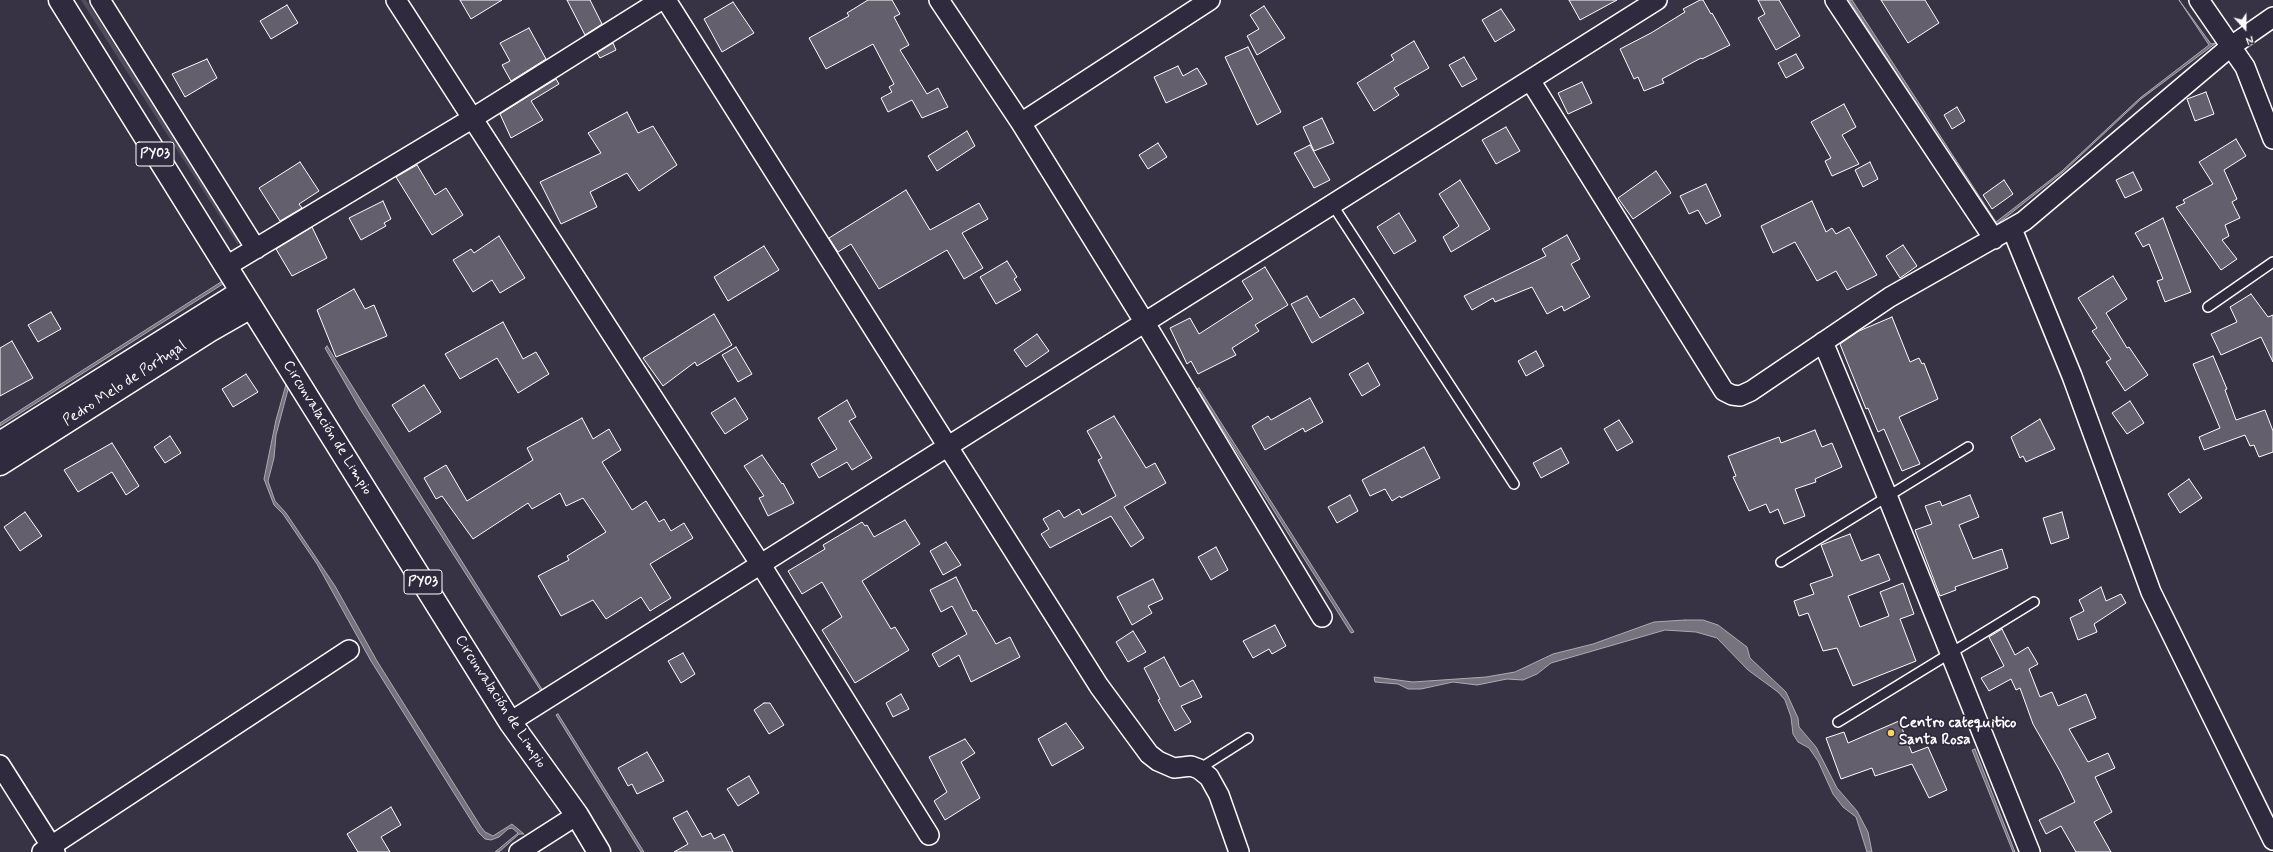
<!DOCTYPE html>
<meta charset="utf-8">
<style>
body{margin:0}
#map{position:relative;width:2273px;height:852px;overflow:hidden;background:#373345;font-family:Mynerve,sans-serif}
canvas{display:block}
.north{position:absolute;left:2225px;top:8px;width:40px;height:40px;-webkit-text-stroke:3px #2f2a3d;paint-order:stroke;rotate:159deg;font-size:11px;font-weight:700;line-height:16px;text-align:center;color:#fff}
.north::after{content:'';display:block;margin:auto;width:14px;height:18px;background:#fff;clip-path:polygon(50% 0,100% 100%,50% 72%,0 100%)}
</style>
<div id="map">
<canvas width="2273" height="852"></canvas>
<div class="north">N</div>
</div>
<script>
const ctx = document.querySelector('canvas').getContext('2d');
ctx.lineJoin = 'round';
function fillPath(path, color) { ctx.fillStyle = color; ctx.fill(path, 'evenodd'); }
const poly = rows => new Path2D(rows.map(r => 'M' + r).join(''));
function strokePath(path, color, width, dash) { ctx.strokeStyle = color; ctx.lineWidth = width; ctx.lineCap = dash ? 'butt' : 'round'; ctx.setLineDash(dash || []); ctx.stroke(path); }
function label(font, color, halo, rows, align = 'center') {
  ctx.font = font + ' Mynerve,sans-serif'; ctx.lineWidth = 3.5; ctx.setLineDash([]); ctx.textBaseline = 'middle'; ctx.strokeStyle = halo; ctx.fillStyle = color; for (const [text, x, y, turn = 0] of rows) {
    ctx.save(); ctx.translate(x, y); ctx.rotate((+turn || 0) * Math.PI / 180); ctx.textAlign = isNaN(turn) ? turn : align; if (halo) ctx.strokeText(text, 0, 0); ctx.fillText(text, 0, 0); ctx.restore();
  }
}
fillPath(poly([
 [81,0,86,0,238,239,238,245]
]), '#514c5c');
const water = poly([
 [1849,0,1852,0,1996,222,2062,171,2140,98,2209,45,2179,0,2211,44,2216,43,2141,99,2063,172,1995,226,1849,0],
 [224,280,226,282,0,426,0,423,224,280],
 [327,346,543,691,541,691,360,409,325,348,327,346],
 [287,381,290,382,276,435,274,458,268,481,275,501,286,513,335,586,377,661,481,827,485,832,493,836,512,824,524,834,519,834,499,852,495,852,518,833,512,828,508,829,499,837,491,840,485,839,479,833,371,661,317,564,283,514,274,505,264,479,276,420,287,381],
 [1199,388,1354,632,1351,633,1197,389,1199,388],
 [1685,620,1703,620,1718,625,1747,647,1750,658,1786,692,1798,718,1799,727,1816,747,1837,788,1857,811,1868,832,1872,852,1867,852,1856,817,1843,807,1833,794,1818,761,1809,748,1798,742,1793,734,1791,717,1785,700,1778,692,1748,670,1717,638,1696,632,1665,630,1551,663,1537,674,1523,680,1507,679,1477,685,1453,682,1421,689,1408,689,1398,684,1375,682,1374,677,1413,682,1486,677,1515,672,1553,654,1593,644,1654,622,1685,620],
 [558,714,644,852,641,852,556,715,558,714],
 [1975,749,2015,852,2013,852,1972,750,1975,749]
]);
fillPath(water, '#76737f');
strokePath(water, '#adabb2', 1);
const building = poly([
 [460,0,502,0,471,19,460,0],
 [567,0,590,0,602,24,585,35,567,0],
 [868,0,892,0,900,14,894,17,909,45,900,50,927,94,938,88,948,107,922,118,912,100,888,112,881,98,892,92,889,87,894,84,873,44,826,69,809,38,849,16,847,13,868,0],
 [1569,0,1617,0,1580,20,1569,0],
 [1700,0,1703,0,1711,14,1712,13,1730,45,1702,59,1701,58,1662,79,1664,83,1644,91,1638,77,1634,79,1620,49,1651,33,1685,12,1683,9,1700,0],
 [1758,0,1779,0,1800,36,1776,50,1758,18,1765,14,1758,0],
 [1881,0,1925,0,1939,23,1908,43,1881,0],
 [733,2,754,33,722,52,704,19,733,2],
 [287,5,298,23,271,39,260,21,287,5],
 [1264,6,1285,38,1257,55,1247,36,1259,29,1250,15,1264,6],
 [1501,9,1515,30,1495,42,1482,20,1501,9],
 [529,28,546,59,511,81,502,65,510,61,500,43,529,28],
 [1414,41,1429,68,1394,88,1399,95,1374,111,1357,83,1394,60,1391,55,1414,41],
 [613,43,616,50,600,58,597,53,613,43],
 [1248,47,1281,112,1257,125,1225,57,1248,47],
 [1796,54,1804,68,1786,78,1778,63,1796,54],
 [1464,57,1477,79,1462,87,1449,65,1464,57],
 [207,59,217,78,185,97,172,74,207,59],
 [1178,66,1183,76,1197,68,1207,84,1166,103,1154,77,1178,66],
 [556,79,559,84,531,101,543,120,511,138,500,114,556,79],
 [1582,82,1592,103,1568,114,1558,93,1582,82],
 [2206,92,2214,114,2195,121,2187,99,2206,92],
 [1844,104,1856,127,1842,135,1859,164,1832,176,1825,161,1831,158,1811,122,1844,104],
 [1957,107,1965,121,1952,129,1944,115,1957,107],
 [627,112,638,133,653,126,677,165,639,191,627,173,590,192,597,207,561,224,540,182,601,153,588,133,627,112],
 [1322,118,1334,143,1314,151,1303,127,1322,118],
 [1506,127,1520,151,1496,164,1482,140,1506,127],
 [967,131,975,146,937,171,928,156,967,131],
 [2236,139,2246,156,2224,170,2237,199,2232,202,2240,218,2225,225,2229,236,2222,240,2237,259,2221,270,2176,207,2185,203,2183,200,2213,184,2199,162,2236,139],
 [1158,143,1167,157,1148,169,1139,155,1158,143],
 [1310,145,1330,180,1314,188,1294,153,1310,145],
 [300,162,319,191,299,204,302,208,280,221,259,188,300,162],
 [1870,162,1878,179,1863,187,1855,170,1870,162],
 [417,165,435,195,446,188,463,215,432,235,396,177,417,165],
 [1656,171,1671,193,1633,219,1618,198,1656,171],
 [2133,172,2142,190,2125,198,2116,180,2133,172],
 [1460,180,1490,229,1451,252,1443,237,1459,226,1439,194,1460,180],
 [2004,180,2013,194,1992,209,1983,195,2004,180],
 [1706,184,1721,216,1706,224,1698,210,1689,214,1680,196,1706,184],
 [906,190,930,230,979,203,988,219,962,233,983,268,964,279,947,250,879,289,851,244,838,252,829,238,906,190],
 [383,201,391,219,384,223,386,226,361,240,349,218,383,201],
 [1812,201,1826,232,1832,228,1836,234,1849,227,1877,275,1847,290,1836,271,1817,281,1795,242,1773,253,1761,226,1812,201],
 [1399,213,1416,241,1394,254,1377,227,1399,213],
 [2163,218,2191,292,2165,302,2157,281,2163,279,2149,244,2143,247,2135,233,2163,218],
 [312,227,327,258,292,276,276,249,312,227],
 [1567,235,1580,259,1571,264,1590,297,1564,311,1562,306,1547,314,1532,287,1495,302,1493,298,1472,310,1464,296,1546,256,1542,249,1567,235],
 [499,236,525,278,500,293,492,280,473,292,453,260,471,249,474,253,499,236],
 [1903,245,1917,266,1900,278,1886,256,1903,245],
 [764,246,779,270,728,301,714,277,764,246],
 [1007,261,1017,277,1014,279,1021,290,996,304,980,277,1007,261],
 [1265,267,1288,305,1255,325,1259,331,1232,348,1236,355,1198,374,1191,361,1187,364,1170,328,1190,318,1199,334,1253,299,1242,281,1265,267],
 [2113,276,2127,299,2106,313,2127,348,2129,347,2148,375,2125,391,2106,362,2111,359,2092,331,2097,328,2078,298,2113,276],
 [354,289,365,309,374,305,387,336,336,357,317,310,354,289],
 [2251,294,2268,317,2273,315,2273,362,2261,337,2221,355,2211,334,2237,322,2230,307,2251,294],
 [1307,296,1320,318,1354,298,1364,313,1312,343,1291,304,1307,296],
 [51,312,61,329,38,342,28,325,51,312],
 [714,314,732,345,697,366,695,362,663,386,643,358,714,314],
 [1892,317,1910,362,1919,358,1922,364,1924,363,1938,399,1899,417,1920,464,1902,471,1884,429,1878,432,1868,408,1866,409,1840,344,1859,331,1892,317],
 [503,322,523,359,536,352,549,374,518,393,497,358,460,379,445,354,503,322],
 [1037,334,1049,351,1026,367,1014,350,1037,334],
 [12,341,33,378,0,396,0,348,12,341],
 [736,347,752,374,738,382,722,355,736,347],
 [1536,351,1544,366,1526,376,1518,361,1536,351],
 [2213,356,2227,389,2225,390,2236,420,2265,410,2273,431,2273,452,2259,457,2254,445,2250,446,2245,435,2204,450,2199,437,2220,428,2193,364,2213,356],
 [1368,363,1380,385,1362,396,1349,374,1368,363],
 [246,374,258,392,233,407,222,389,246,374],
 [424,385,441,412,409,432,392,405,424,385],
 [735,398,748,419,725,434,711,413,735,398],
 [1310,398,1323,422,1305,432,1303,428,1265,450,1252,426,1268,416,1271,420,1310,398],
 [847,400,856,417,849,421,872,458,852,470,847,462,819,478,811,464,837,449,818,418,847,400],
 [2130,401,2144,423,2127,434,2112,413,2130,401],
 [1114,416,1146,468,1155,463,1166,483,1124,507,1144,538,1131,547,1111,516,1050,548,1041,534,1049,529,1043,519,1059,510,1064,518,1079,509,1082,515,1116,496,1098,460,1102,458,1087,431,1114,416],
 [582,418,593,439,609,429,621,450,602,462,632,510,646,501,659,522,664,519,671,531,684,523,693,538,650,564,671,598,650,611,641,597,606,619,593,600,561,616,538,576,569,560,567,556,606,532,583,498,566,506,560,493,532,509,528,503,473,539,442,496,436,499,424,478,446,465,467,501,533,460,527,448,582,418],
 [2040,419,2055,449,2026,462,2023,456,2020,458,2011,437,2040,419],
 [1619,420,1633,442,1617,451,1604,429,1619,420],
 [1815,430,1822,447,1832,443,1842,467,1815,479,1816,482,1795,489,1805,516,1784,524,1778,509,1770,513,1766,504,1749,511,1733,477,1736,476,1728,456,1779,437,1781,443,1815,430],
 [170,436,181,453,165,463,154,447,170,436],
 [112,443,139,486,126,495,112,472,78,492,64,470,112,443],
 [1424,447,1440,478,1401,498,1400,496,1392,501,1385,489,1370,496,1362,480,1424,447],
 [1561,448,1569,463,1541,478,1533,463,1561,448],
 [762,455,782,484,783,483,794,503,768,516,759,498,764,496,744,466,762,455],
 [2189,479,2202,498,2180,513,2168,494,2189,479],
 [1350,495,1358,511,1337,523,1328,507,1350,495],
 [1970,495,1979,517,1959,525,1973,559,2002,549,2008,568,1955,587,1956,590,1940,596,1915,530,1932,524,1925,506,1940,501,1942,506,1970,495],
 [25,512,42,536,20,551,4,527,25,512],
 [2062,512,2069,538,2051,544,2043,518,2062,512],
 [905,520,920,544,862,581,891,629,895,627,909,650,855,683,822,630,842,617,822,582,802,594,788,571,825,549,823,545,862,522,865,526,867,525,874,537,905,520],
 [1850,534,1861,561,1879,554,1890,580,1848,596,1860,627,1889,616,1880,592,1903,583,1914,614,1900,619,1916,661,1853,686,1837,648,1823,651,1808,613,1799,616,1794,601,1814,594,1810,584,1833,576,1821,545,1850,534],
 [946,542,961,565,943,575,930,551,946,542],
 [1216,547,1228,570,1211,580,1198,557,1216,547],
 [956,577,973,611,976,610,996,644,1010,637,1020,657,971,682,959,655,939,667,932,654,967,634,952,606,941,612,930,590,956,577],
 [1153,579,1163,599,1148,606,1152,613,1132,625,1117,597,1153,579],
 [2101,587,2106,601,2121,594,2126,603,2094,624,2097,632,2078,640,2070,618,2084,611,2079,600,2101,587],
 [1275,625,1286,646,1272,654,1269,649,1253,658,1243,641,1275,625],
 [2002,629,2015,655,2028,647,2038,664,2029,669,2040,697,2052,692,2058,706,2086,694,2096,718,2069,729,2088,762,2108,753,2115,768,2095,777,2112,812,2094,822,2111,852,2076,852,2061,826,2046,834,2039,820,2075,802,2060,771,2033,724,2020,688,2016,690,2011,679,1989,691,1981,678,2004,666,1989,637,2002,629],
 [1133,631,1146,652,1128,662,1116,642,1133,631],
 [683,653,695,674,681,683,668,661,683,653],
 [1164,657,1180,687,1193,680,1202,697,1181,706,1191,722,1175,731,1158,700,1160,699,1144,668,1164,657],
 [901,694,909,709,893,717,886,703,901,694],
 [764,703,770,703,784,725,769,734,754,710,764,703],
 [1899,721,1912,753,1928,747,1947,790,1929,798,1912,764,1875,776,1872,768,1841,779,1826,738,1844,732,1848,743,1899,721],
 [1066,723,1084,748,1052,766,1038,739,1066,723],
 [965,739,975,753,961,762,980,798,945,820,934,801,947,792,929,757,965,739],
 [647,752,664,781,637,794,632,784,628,786,618,768,647,752],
 [749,776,759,793,738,806,727,789,749,776],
 [391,807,401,825,381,837,390,852,358,852,347,834,391,807],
 [687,811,702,837,711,833,714,839,724,834,733,852,674,852,688,844,673,818,687,811]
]);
fillPath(building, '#635f6d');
strokePath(building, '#fff', 1);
const lane = poly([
 [1332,204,1514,484],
 [2208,307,2273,262],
 [1781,562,1968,447],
 [1838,722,2034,602],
 [1199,769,1248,738]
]);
const street = poly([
 [100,0,256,249],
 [396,0,761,565,929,835],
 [666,0,1099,686,1149,754,1158,761,1174,768,1191,766,1199,769,1209,777,1219,795,1239,852],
 [939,0,1021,123,1145,323,1322,617],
 [1835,0,1994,239],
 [2199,0,2245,67,2273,139],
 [1530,80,1724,391,1732,395,1740,396,1751,391,1890,297,2024,221,2230,47,2273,17],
 [1021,123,1210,0],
 [2012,229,2072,376,2151,592,2273,840],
 [225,267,473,118,661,0],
 [1823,342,1888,498,2030,852],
 [510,722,1657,0],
 [0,765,55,852],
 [42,852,349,650],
 [519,852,577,815]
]);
const secondary = poly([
 [0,443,241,292],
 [0,464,209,331,251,307]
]);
const highway = poly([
 [60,0,510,722,577,815,599,852]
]);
strokePath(lane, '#fff', 12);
strokePath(street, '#fff', 22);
strokePath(secondary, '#fff', 25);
strokePath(highway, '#fff', 25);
strokePath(lane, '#2f2a3d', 9);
strokePath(street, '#2f2a3d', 19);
strokePath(secondary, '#2f2a3d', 22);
strokePath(highway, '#2f2a3d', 22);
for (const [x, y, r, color] of [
 [1891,733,4,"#ffd166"]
]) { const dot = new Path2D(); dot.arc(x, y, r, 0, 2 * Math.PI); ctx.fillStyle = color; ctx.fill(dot); strokePath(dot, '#2f2a3d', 1.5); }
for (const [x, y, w] of [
 [155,154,38],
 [423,582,38]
]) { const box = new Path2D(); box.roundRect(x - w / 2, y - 12, w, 24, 3); ctx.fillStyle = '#2f2a3d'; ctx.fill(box); strokePath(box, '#fff', 1); }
label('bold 14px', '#fff', null, [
 ["PY03",155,154],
 ["PY03",423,582]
]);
label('15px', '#fff', '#2f2a3d', [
 ["Pedro Melo de Portugal",125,384,-33],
 ["Circunvalación de Limpio",327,428,58],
 ["Circunvalación de Limpio",500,702,57]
]);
label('bold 15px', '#fff', '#2f2a3d', [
 ["Centro catequitico",1899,724],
 ["Santa Rosa",1899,741]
], 'left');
</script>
